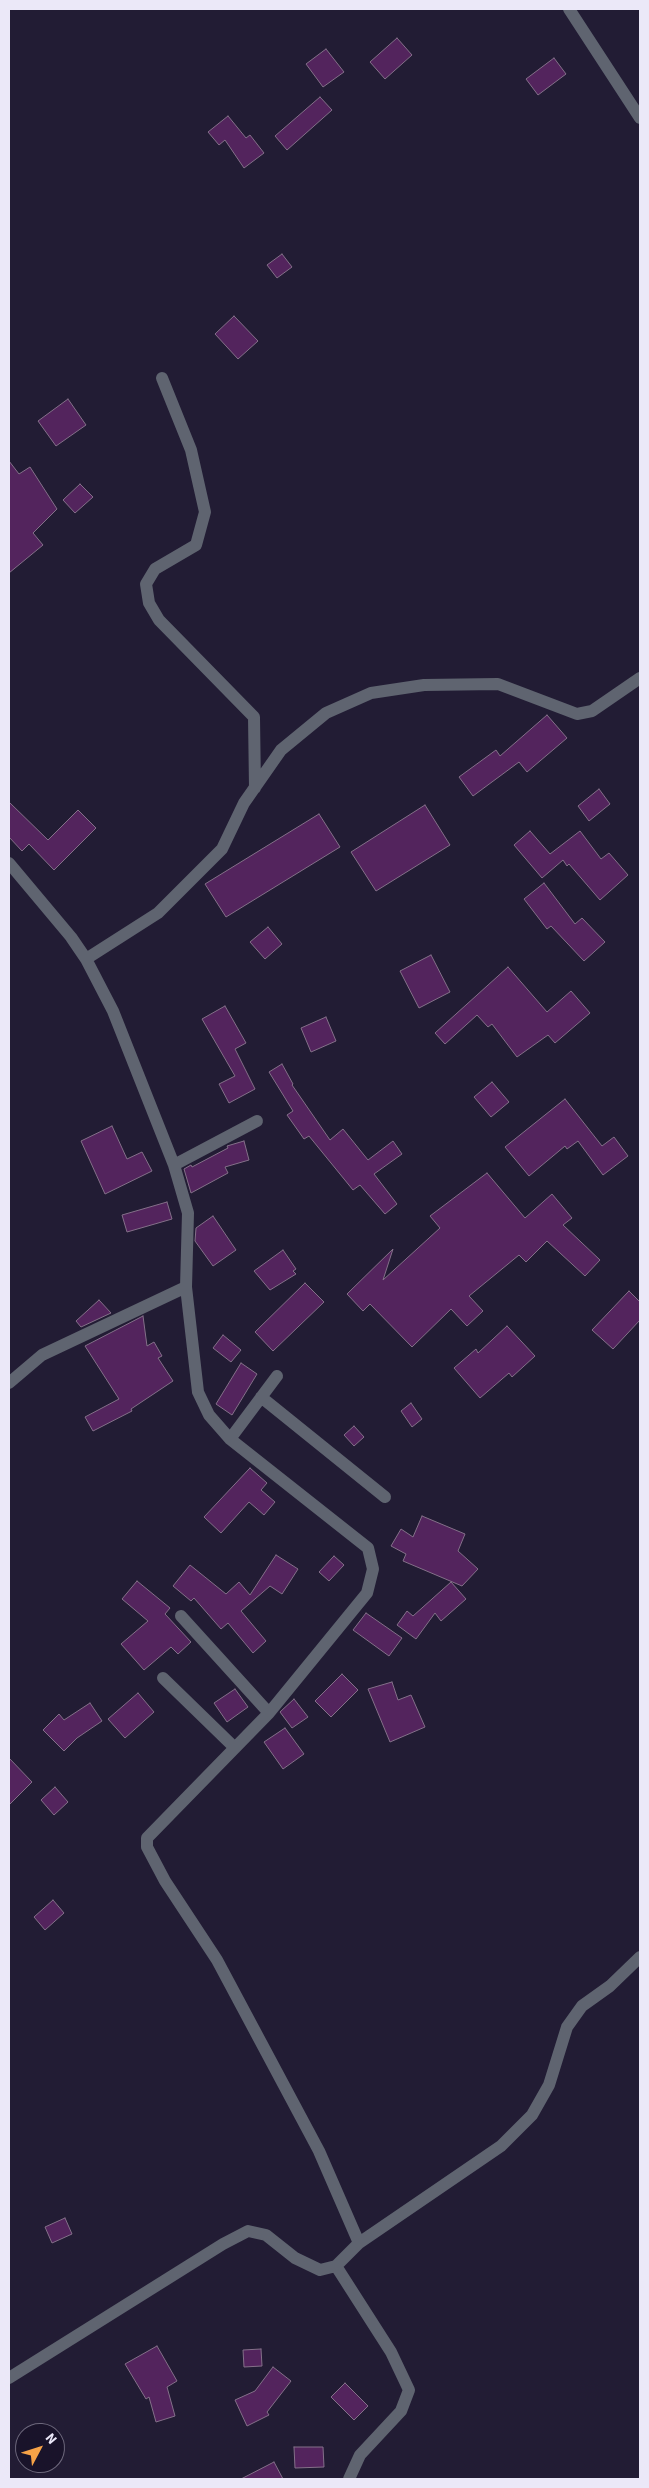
<!DOCTYPE html>
<style>
body{margin:0}
#map{position:relative;width:649px;height:2488px;overflow:hidden;background:#221c34;font-family:"Source Sans 3",sans-serif}
canvas{display:block}
.frame{position:absolute;inset:0;border:10px solid #ebe8f8;pointer-events:none}
.north{position:absolute;left:15px;top:2423px;width:50px;height:50px;box-sizing:border-box;background:#19132a;border:1px solid #6d687c;border-radius:50%;rotate:50deg;font-size:14px;font-weight:700;line-height:20px;text-align:center;color:#ebe8f8}
.north::after{content:'';display:block;margin:auto;width:18px;height:22px;background:#f6a247;clip-path:polygon(50% 0,100% 100%,50% 72%,0 100%)}
</style>
<div id="map">
<canvas width="649" height="2488"></canvas>
<div class="frame"></div>
<div class="north">N</div>
</div>
<script>
const ctx = document.querySelector('canvas').getContext('2d');
ctx.lineJoin = 'round';
function fillPath(path, color) { ctx.fillStyle = color; ctx.fill(path, 'evenodd'); }
const poly = rows => new Path2D(rows.map(r => 'M' + r).join(''));
function strokePath(path, color, width, dash) { ctx.strokeStyle = color; ctx.lineWidth = width; ctx.lineCap = dash ? 'butt' : 'round'; ctx.setLineDash(dash || []); ctx.stroke(path); }
const building = poly([
 [397,38,412,55,385,79,370,62,397,38],
 [326,49,344,72,323,87,306,64,326,49],
 [554,58,566,74,538,95,526,79,554,58],
 [320,97,332,110,287,150,275,136,320,97],
 [228,116,246,138,250,135,264,153,244,168,225,140,219,145,208,132,228,116],
 [282,254,292,267,277,278,267,265,282,254],
 [234,316,258,341,238,359,215,334,234,316],
 [68,399,86,425,56,446,38,421,68,399],
 [9,461,19,474,30,467,57,509,33,533,43,545,9,573,9,461],
 [80,484,93,497,75,513,63,500,80,484],
 [547,715,567,738,527,772,519,762,473,796,459,777,496,750,500,756,547,715],
 [599,789,610,804,589,821,578,806,599,789],
 [9,802,48,840,78,810,96,828,54,870,29,844,22,851,9,837,9,802],
 [425,805,450,845,376,891,351,852,425,805],
 [319,814,340,847,226,917,205,884,319,814],
 [530,831,550,854,580,831,601,859,609,853,628,875,600,900,569,864,567,866,563,860,542,878,514,845,530,831],
 [544,883,575,924,582,918,605,942,584,961,551,926,547,929,524,899,544,883],
 [268,927,282,944,265,959,250,942,268,927],
 [431,955,450,992,419,1008,400,971,431,955],
 [508,967,547,1012,571,991,590,1013,555,1043,548,1035,517,1057,492,1024,488,1027,477,1015,445,1044,435,1033,508,967],
 [225,1006,246,1043,235,1049,255,1089,229,1103,219,1084,235,1076,202,1019,225,1006],
 [326,1017,336,1041,311,1052,301,1028,326,1017],
 [282,1064,293,1084,292,1085,330,1140,343,1129,368,1160,393,1141,402,1154,374,1174,397,1204,385,1214,360,1185,353,1190,309,1136,304,1139,287,1115,293,1111,269,1072,282,1064],
 [492,1082,509,1102,491,1117,474,1097,492,1082],
 [565,1099,602,1146,614,1137,628,1156,603,1175,578,1141,567,1149,565,1146,529,1176,505,1147,565,1099],
 [112,1126,127,1159,142,1152,152,1171,105,1194,81,1141,112,1126],
 [244,1141,249,1160,225,1167,228,1173,191,1193,184,1169,191,1165,192,1167,228,1148,227,1146,244,1141],
 [487,1173,525,1218,552,1194,572,1218,563,1225,600,1260,585,1276,547,1241,526,1262,519,1255,469,1296,483,1311,467,1326,451,1309,412,1347,370,1304,363,1311,347,1294,393,1249,383,1280,440,1228,430,1216,487,1173],
 [167,1202,172,1219,127,1232,122,1215,167,1202],
 [213,1216,236,1250,213,1266,195,1241,196,1228,213,1216],
 [283,1250,296,1269,293,1271,296,1274,270,1290,254,1271,283,1250],
 [305,1283,324,1302,273,1351,255,1332,305,1283],
 [629,1291,640,1302,640,1320,613,1349,592,1330,629,1291],
 [99,1300,111,1313,81,1327,76,1321,99,1300],
 [143,1316,147,1346,154,1342,162,1356,158,1358,173,1381,131,1409,132,1411,93,1431,85,1417,119,1399,85,1346,143,1316],
 [507,1326,535,1356,512,1377,509,1373,480,1398,454,1368,476,1349,478,1353,507,1326],
 [223,1335,241,1350,231,1362,213,1348,223,1335],
 [241,1363,257,1374,232,1415,216,1404,241,1363],
 [411,1403,422,1419,412,1427,401,1411,411,1403],
 [354,1426,364,1437,354,1446,344,1435,354,1426],
 [250,1468,267,1483,261,1490,275,1502,264,1515,249,1502,221,1533,204,1517,250,1468],
 [422,1516,465,1534,458,1551,478,1569,462,1586,403,1561,406,1554,391,1546,401,1529,413,1537,422,1516],
 [276,1555,298,1569,282,1594,270,1586,241,1611,266,1641,253,1653,228,1623,221,1629,194,1598,191,1601,173,1586,190,1565,226,1594,239,1582,250,1595,276,1555],
 [334,1556,344,1565,329,1581,319,1572,334,1556],
 [137,1581,170,1608,165,1614,191,1642,178,1654,171,1647,144,1670,121,1644,148,1621,122,1599,137,1581],
 [451,1582,466,1599,441,1621,435,1613,416,1639,397,1625,407,1611,413,1616,451,1582],
 [366,1613,402,1638,389,1656,353,1630,366,1613],
 [342,1674,358,1690,331,1717,315,1701,342,1674],
 [392,1682,398,1700,411,1695,425,1727,390,1742,368,1689,392,1682],
 [235,1689,248,1707,227,1722,214,1703,235,1689],
 [138,1693,154,1712,125,1738,108,1719,138,1693],
 [294,1699,308,1717,292,1728,280,1712,294,1699],
 [90,1703,102,1721,77,1738,64,1751,43,1730,59,1714,64,1720,90,1703],
 [285,1728,304,1754,283,1769,264,1742,285,1728],
 [9,1758,32,1782,9,1805,9,1758],
 [55,1787,68,1802,54,1815,41,1800,55,1787],
 [53,1900,64,1913,45,1930,34,1917,53,1900],
 [65,2218,72,2234,52,2243,45,2227,65,2218],
 [157,2346,177,2381,167,2387,175,2416,156,2422,149,2397,146,2399,125,2364,157,2346],
 [261,2349,262,2366,244,2367,243,2350,261,2349],
 [273,2367,291,2381,267,2412,269,2415,247,2426,235,2400,255,2391,273,2367],
 [345,2383,368,2406,354,2420,331,2397,345,2383],
 [294,2447,323,2447,324,2467,295,2468,294,2447],
 [274,2462,283,2479,241,2479,274,2462]
]);
fillPath(building, '#53245d');
strokePath(building, '#847089', 1);
strokePath(poly([
 [569,9,640,118],
 [162,378,191,450,205,512,196,545,155,569,146,584,149,603,159,620,254,717,255,788],
 [9,863,71,937,86,959,113,1011,174,1165,188,1213,186,1287,198,1392,209,1415,230,1439,368,1548,373,1569,367,1593,269,1713,147,1838,147,1847,165,1881,217,1960,319,2151,359,2243],
 [86,959,158,913,222,849,244,803,281,750,326,713,371,693,424,685,498,684,577,714,592,711,640,678],
 [174,1165,257,1121],
 [9,1383,42,1355,186,1287],
 [261,1397,385,1497],
 [230,1439,277,1376],
 [181,1616,269,1713],
 [163,1678,235,1748],
 [336,2266,391,2352,409,2390,401,2411,360,2455,349,2479],
 [9,2378,223,2244,248,2231,266,2235,295,2258,320,2270,336,2266,359,2243,501,2146,532,2115,549,2085,567,2027,582,2006,610,1986,640,1957]
]), '#5f6470', 12);
</script>
